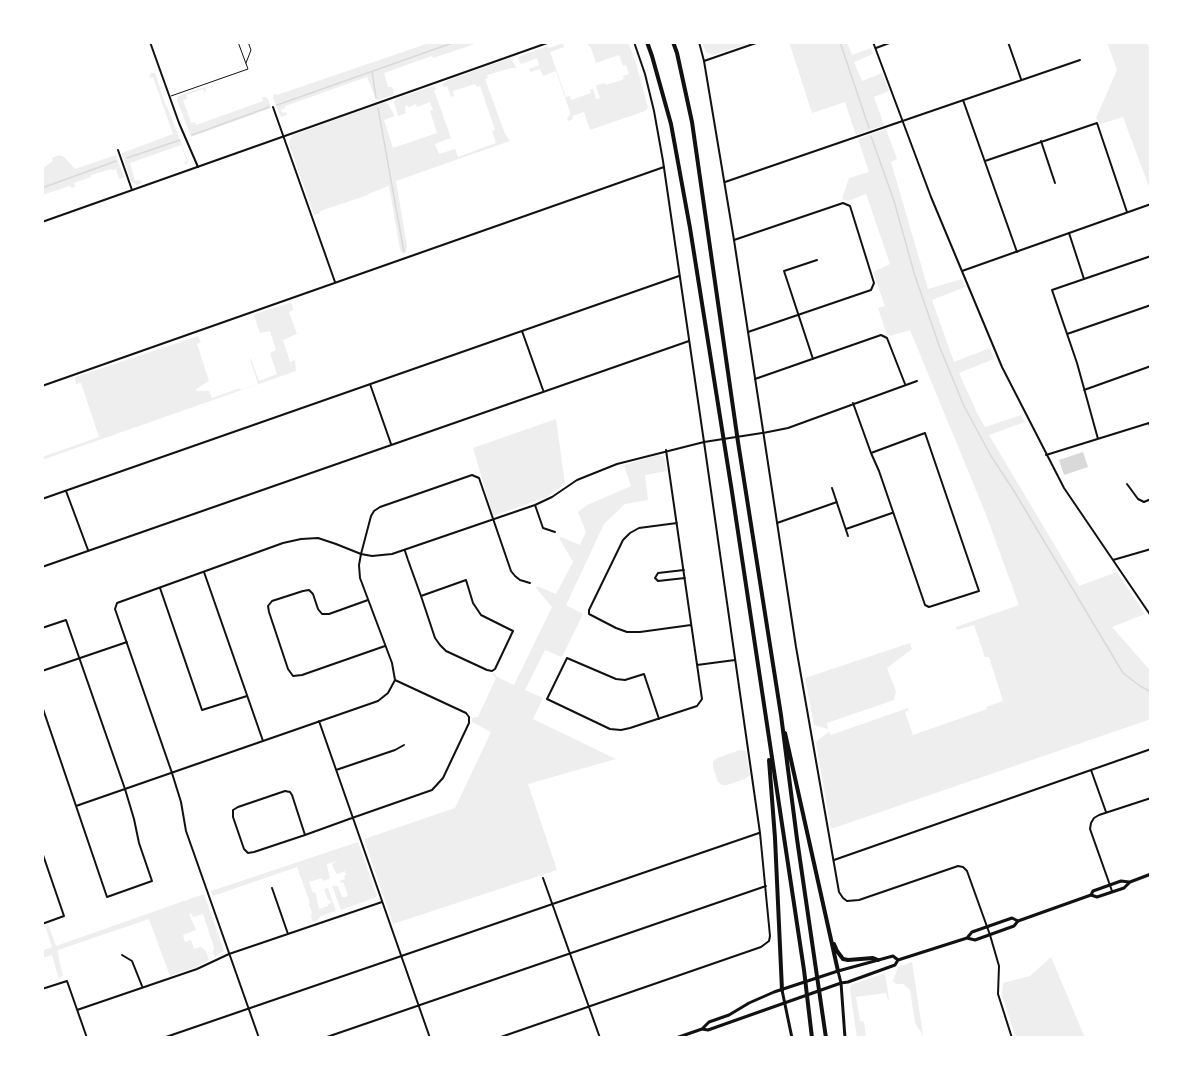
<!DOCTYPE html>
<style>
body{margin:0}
#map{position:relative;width:1193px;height:1080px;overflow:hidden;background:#fff;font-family:"Archivo Narrow",sans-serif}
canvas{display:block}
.frame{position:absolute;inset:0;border:44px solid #fff;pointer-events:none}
</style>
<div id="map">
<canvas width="1193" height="1080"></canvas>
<div class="frame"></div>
</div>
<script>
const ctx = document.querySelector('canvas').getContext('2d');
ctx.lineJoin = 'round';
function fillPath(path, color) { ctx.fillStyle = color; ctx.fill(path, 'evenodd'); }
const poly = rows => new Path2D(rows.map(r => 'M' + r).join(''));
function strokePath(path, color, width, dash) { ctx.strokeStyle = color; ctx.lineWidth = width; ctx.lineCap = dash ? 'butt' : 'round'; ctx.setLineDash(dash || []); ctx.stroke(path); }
fillPath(poly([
 [432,42,481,42,433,58,432,56,384,73,388,87,392,87,394,93,393,95,378,100,376,99,367,77,285,106,285,108,281,110,283,113,286,112,287,115,281,117,273,98,274,94,276,94,277,95],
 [585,42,628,42,636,63,648,108,645,111,590,130,584,112,572,116,573,119,568,121,567,118,570,115,570,112,556,71,543,76,540,69,530,72,529,69,539,65,537,58,521,64,518,59,520,56,548,46,549,48,563,43,564,47,550,52,566,97,570,96,571,100,591,93,590,89,593,89,596,99,600,98,596,87,597,85,605,83,606,85,622,80,624,78,623,76,629,74,626,65,623,66,619,55,596,63,591,48],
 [702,42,750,42,751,43,713,55,706,52],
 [789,42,847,42,852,55,871,48,873,54,854,62,862,81,882,73,889,91,874,97,884,125,856,135,845,102,812,113],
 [1107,42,1147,42,1151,54,1151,108,1149,109,1151,116,1151,192,1123,117,1100,124,1096,118,1117,70],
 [510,58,513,61,516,68,511,68,487,75,488,78,485,79,505,134,510,141,396,181,407,246,406,252,402,253,400,249,389,186,368,194,368,195,320,211,320,213,314,215,289,144,289,141,293,135,385,102,388,104,395,116,384,120,393,148,437,133,430,111,433,110,430,102,417,107,416,104,409,107,406,105,405,108,406,113,398,116,394,102,395,99,433,86,437,89,434,90,451,138,435,144,439,154,455,149,458,157,496,143,492,131,495,130,480,86,477,87,475,84,453,91,454,96,451,97,447,86,444,87,442,84,446,81],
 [151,73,155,73,166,106,167,106,188,161,186,165,184,163,187,161,181,145,130,163,135,181,140,180,142,183,138,185,133,183,131,181,122,155,122,153,173,134,153,77,150,78,149,76],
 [204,87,206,89,205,93,203,89,186,95,187,99,183,100,191,123,195,122,196,125,263,101,262,97,265,97,268,99,271,108,191,137,177,100,178,96],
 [886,129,897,159,891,162,928,289,962,279,965,287,932,300,954,362,990,348,994,359,959,373,978,415,985,427,1021,415,1025,422,989,435,1079,586,1117,572,1145,614,1112,627,1148,668,1151,668,1151,719,831,829,816,743,818,740,829,732,831,735,908,708,909,710,905,712,913,735,987,709,986,707,1003,701,989,657,985,657,974,625,957,630,956,627,1019,605,985,512,910,330,890,336,886,332,878,308,885,306,873,272,890,264,866,194,848,201,842,199,849,178,869,172,858,139],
 [59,155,64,157,75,169,116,155,124,177,119,179,116,169,112,170,111,169,91,175,91,177,74,183,75,187,71,188,70,186,42,195,42,169,53,161,52,158],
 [290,303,292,304,293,310,289,312,297,334,283,340,290,362,295,360,296,371,42,460,42,457,99,437,81,383,76,384,75,379,76,377,198,336,201,342,197,344,209,381,196,389,197,391,209,391,212,398,240,388,241,390,258,384,250,359,251,359,259,381,277,374,270,353,276,350,270,331,260,333,254,316,255,314],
 [556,419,565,484,547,497,493,516,473,448],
 [658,455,663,456,665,459,667,471,645,475,648,500,625,504,604,524,566,605,583,614,562,657,545,650,525,690,543,698,533,719,616,759,528,784,557,870,393,924,364,839,455,808,491,732,472,722,472,718,478,717,496,678,492,674,494,673,497,677,514,685,552,607,536,588,537,586,556,594,573,562,559,538,561,537,580,545,586,532,578,512,587,505,631,486,624,465],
 [910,643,912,649,887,668,896,691,894,700,827,723,828,729,814,725,805,678],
 [740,750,746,751,750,775,745,779,727,785,722,785,718,782,713,767,713,762,717,758],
 [358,842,377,896,374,898,341,910,332,886,338,886,342,897,346,897,348,895,343,882,340,883,340,881,345,879,344,876,346,875,345,871,337,874,334,870,332,864,337,861,327,864,327,866,330,878,324,881,322,878,309,882,313,893,315,892,316,895,319,909,328,906,328,904,331,903,330,900,328,900,324,889,328,888,336,911,321,916,316,921,312,922,311,916,312,913,309,904,310,903,297,867,213,896,211,891],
 [204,894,224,951,215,957,213,953,214,947,203,914,193,917,192,914,189,914,196,930,183,935,185,942,191,940,194,949,201,947,206,951,209,960,196,967,170,976,149,919,58,950,59,960,63,975,59,979,52,955,42,958,42,951,52,947,45,925,48,924,56,946],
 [1051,957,1085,1038,1016,1038,1002,995,1003,983,1030,976],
 [912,962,922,1028,923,1038,922,1038,921,1032,915,1023,910,990,903,984,896,984,893,981,898,967],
 [885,973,889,999,888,1000,886,993,856,997,860,1021,864,1022,866,1038,857,1038,850,990,851,985]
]), '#eee');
fillPath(poly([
 [1083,452,1088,467,1064,475,1059,460]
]), '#d9d9d9');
strokePath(poly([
 [840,42,869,128],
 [372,71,376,98],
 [277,105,455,42],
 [378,108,404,252],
 [192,135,269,107],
 [871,136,894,201,915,276,940,348,964,406,991,456,1014,491,1123,673,1140,686,1151,692],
 [127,158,180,140],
 [42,188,116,161]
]), '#d9d9d9', 1.5);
strokePath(poly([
 [246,63,251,50,248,42],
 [171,96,248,69,238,42]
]), '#111', 1);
strokePath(poly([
 [150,42,179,123,198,167],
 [699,42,704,61],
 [1008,42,1021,79],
 [876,48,892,42],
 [963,100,1017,252],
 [273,107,335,282],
 [1041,141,1055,183],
 [118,150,132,190],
 [985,161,1097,123,1127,212],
 [725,182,1080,60],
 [1069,233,1084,279],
 [734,240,843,203,850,206,874,283,871,290,748,332],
 [522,331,543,390],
 [1067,334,1151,305],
 [813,359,784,271,817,260],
 [755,379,881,335,887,338,905,384],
 [370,384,391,444],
 [42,386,664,167],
 [1084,390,1151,366],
 [853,403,871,453,879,471,925,605,929,607,979,591,925,433,871,453],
 [763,433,788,428,917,381],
 [1098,439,1077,363,1052,290,1151,256],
 [1046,455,1149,423,1151,429],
 [1127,484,1138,499,1144,502,1151,499],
 [832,488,848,536],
 [66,491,88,550],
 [42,499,679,276],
 [535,505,543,528,555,532],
 [677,523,639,528,630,533,623,540,589,610,589,614,616,628,627,632,640,632,691,625],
 [777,523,837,502],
 [846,529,892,513],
 [405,551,408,560,421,596,435,638,440,645,446,651,487,670,492,671,495,669,513,631,481,615,473,603,466,580,421,596],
 [42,567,689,341],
 [684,570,658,573,655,578,658,581,685,578],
 [204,572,263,741],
 [160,588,202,710,247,696],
 [368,600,329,614,322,614,318,609,313,594,309,590,303,591,272,601,268,606,269,612,288,669,293,676,302,675,385,646],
 [42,628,66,620,125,789,134,819,139,843,152,881,107,897,42,706],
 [697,665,735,660],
 [42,671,127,642],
 [659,719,644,674,625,680,616,679,567,658,547,699,610,729,621,730,630,728,697,706,702,699,666,450],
 [319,721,430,1038],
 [336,770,395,750,404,745],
 [1091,770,1106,812],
 [76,806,378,701,388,693,395,680,392,663,360,578,359,565,361,554,371,516,374,511,380,507,472,475,479,478,511,571,515,576,520,580,530,583],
 [305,835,292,795,290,792,285,791,238,807,233,810,233,817,244,849,248,853,254,852,305,835,352,818,432,790,443,778,469,723,469,717,466,713,395,680],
 [42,852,64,916,42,924],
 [834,860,1151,749],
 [543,878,600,1038],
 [272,888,288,934],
 [990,935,999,966,998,994,1012,1038],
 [122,955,132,961,142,986],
 [42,989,67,981,87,1038],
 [77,1010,197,969,229,954,382,902],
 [163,1038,759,833],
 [259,1038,186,831,181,802,172,773,115,609,117,603,283,543,301,539,318,538,336,544,361,554,372,556,392,554,535,505,552,497,577,480,617,464,704,442,760,833,770,936,769,941,761,947,498,1038],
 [324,1038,766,886]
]), '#111', 2);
strokePath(poly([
 [634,42,645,74,654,111,663,161,704,442,762,433],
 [759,42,704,61,734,240,796,647,839,892,843,898,847,901,859,900,958,866,963,867,967,871,990,935],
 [873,42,931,197,1002,367,1064,488,1151,616],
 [42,222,550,42],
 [962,271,1151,204],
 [1113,560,1151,549],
 [1112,891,1090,829,1091,823,1094,818,1099,815,1151,798]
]), '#111', 2);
strokePath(poly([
 [1091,895,1093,891,1121,881,1129,882],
 [967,938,975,940,1014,926,1018,921,1091,895,1097,897,1124,888,1130,882,1151,874],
 [838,971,841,983,845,1038],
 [782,990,792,1038],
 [702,1029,708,1030,841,983,848,982,895,965,898,960,967,938,972,932,1012,918,1018,921],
 [676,1038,702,1029,709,1022,729,1015,749,1003,774,992,838,971,893,956,898,960]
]), '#111', 3);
strokePath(poly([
 [647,42,652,56,671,124,690,228,732,492,804,970,812,1038],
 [673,42,677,53,692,122,738,442,781,715,797,839,826,1038],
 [785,733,838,971],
 [769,760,775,838,782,990],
 [834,944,837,951,843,959,848,960,873,958,878,960]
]), '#111', 4);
</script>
